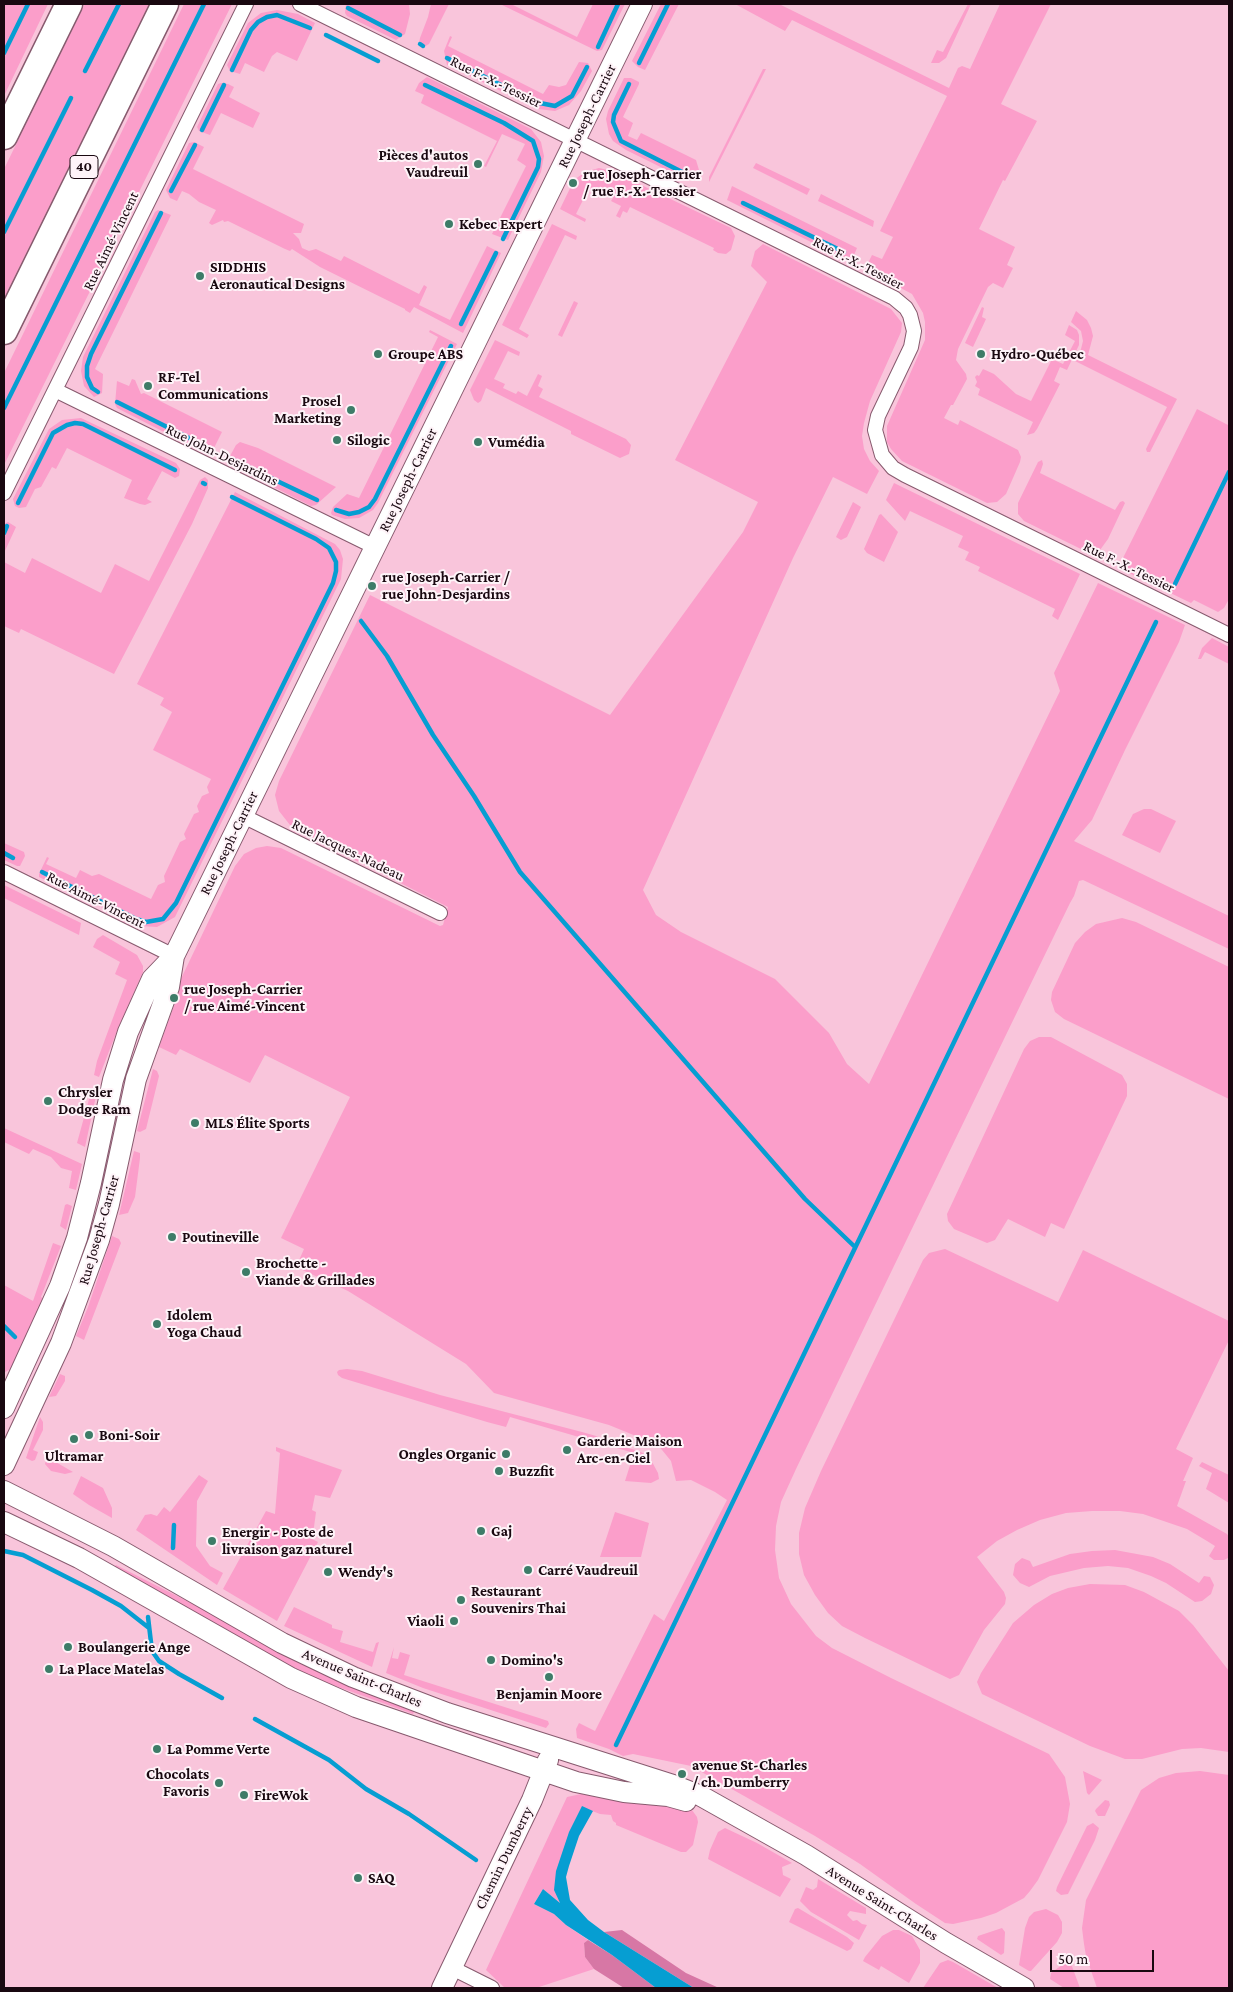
<!DOCTYPE html>
<meta charset="utf-8">
<style>
body{margin:0}
#map{position:relative;width:1233px;height:1992px;overflow:hidden;background:#f9c5db;font-family:"Crimson Pro",serif}
canvas{display:block}
.frame{position:absolute;inset:0;border:5px solid #190810;pointer-events:none}
.scale{position:absolute;left:1050px;top:1950px;width:104px;height:22px;box-sizing:border-box;border:2px solid #190810;border-top:0;padding-left:6px;font-size:15px;line-height:18px;white-space:nowrap;color:#190810;-webkit-text-stroke:4px #fef3f8;paint-order:stroke}
</style>
<div id="map">
<canvas width="1233" height="1992"></canvas>
<div class="frame"></div>
<div class="scale">50 m</div>
</div>
<script>
const ctx = document.querySelector('canvas').getContext('2d');
ctx.lineJoin = 'round';
function fillPath(path, color) { ctx.fillStyle = color; ctx.fill(path, 'evenodd'); }
const poly = rows => new Path2D(rows.map(r => 'M' + r).join(''));
function strokePath(path, color, width, dash) { ctx.strokeStyle = color; ctx.lineWidth = width; ctx.lineCap = dash ? 'butt' : 'round'; ctx.setLineDash(dash || []); ctx.stroke(path); }
function label(font, color, halo, rows, align = 'center') {
  ctx.font = font + ' "Crimson Pro",serif'; ctx.lineWidth = 4; ctx.setLineDash([]); ctx.textBaseline = 'middle'; ctx.strokeStyle = halo; ctx.fillStyle = color; for (const [text, x, y, turn = 0] of rows) {
    ctx.save(); ctx.translate(x, y); ctx.rotate((+turn || 0) * Math.PI / 180); ctx.textAlign = isNaN(turn) ? turn : align; if (halo) ctx.strokeText(text, 0, 0); ctx.fillText(text, 0, 0); ctx.restore();
  }
}
fillPath(poly([
 [4,4,48,4,4,96],
 [85,4,149,4,4,298,4,169],
 [184,4,232,4,4,465,4,373],
 [346,4,409,4,410,14,405,34,396,40,347,16,345,13],
 [431,4,449,4,429,44,422,48,419,43,420,38,428,17],
 [500,4,511,4,577,37,593,4,625,4,602,50,597,51],
 [661,4,679,4,645,70,638,67,632,61],
 [735,4,779,4,949,88,958,68,962,66,970,69,1000,4,1051,4,1001,104,1037,121,1005,181,1003,180,979,229,1015,247,1007,265,1013,268,1003,288,993,283,988,287,958,349,956,360,966,374,967,379,953,405,951,405,944,418,958,425,960,420,1018,450,1021,457,1020,462,1006,494,997,502,987,503,902,461,891,449,887,442,887,426,925,340,925,322,923,313,912,294,865,269,872,255,882,259,893,237,880,231,947,96,792,20,785,31],
 [968,4,971,4,946,58,939,63,931,63,937,50,943,52],
 [277,10,298,14,315,23,297,61,277,52,272,56,264,72,245,63,240,74,230,71,227,65,248,23,261,13],
 [450,36,452,37,448,46,543,94,549,85,559,87,566,85,579,62,588,63,592,71,581,91,569,105,555,111,538,109,447,65,444,51],
 [763,69,766,69,709,182,709,177],
 [427,77,531,129,541,142,544,156,541,172,508,240,492,234,526,166,517,160,525,144,502,134,486,167,484,166,497,141,421,103,424,95,415,91,419,83],
 [624,78,631,78,639,82,639,84,623,117,633,123,628,136,637,140,641,133,696,160,699,170,696,176,689,181,626,150,613,141,609,134,606,119,608,111],
 [221,83,228,84,234,87,229,97,260,113,253,128,221,113,210,135,199,131,197,127,218,84],
 [194,142,204,147,193,169,304,224,301,233,293,233,299,239,302,248,309,251,316,249,341,261,344,256,419,294,424,285,427,287,419,305,450,320,487,246,501,253,463,333,414,307,410,313,405,310,405,309,320,267,292,249,290,251,285,249,228,221,224,222,223,220,212,225,209,223,216,210,199,202,189,194,182,191,177,201,170,198,166,190,189,143],
 [756,163,810,189,807,195,753,168],
 [599,168,612,171,731,228,735,236,731,250,726,254,718,253,713,250,714,248,630,207,627,213,623,211,620,218,616,216,621,206,611,201,613,198,599,192,598,194,588,190,576,214,586,219,585,222,560,209,574,180,585,172],
 [732,186,855,247,857,248,854,255,847,260,727,200],
 [821,194,874,221,873,227,818,201],
 [158,210,171,215,95,369,103,374,102,393,94,397,84,386,81,371,83,357,155,212],
 [552,224,577,236,576,240,565,235,519,329,529,335,527,338,502,325],
 [763,244,891,309,902,323,901,332,870,401,864,423,862,436,864,449,870,461,879,471,867,494,833,477,793,558,643,890,656,915,681,932,775,979,829,1033,847,1064,869,1084,1060,691,1054,673,1098,583,1185,625,1179,642,1125,750,1092,820,1074,841,1229,916,1229,949,1083,880,1079,881,1074,896,1070,903,921,1210,796,1469,781,1502,776,1526,775,1550,779,1578,791,1604,816,1636,832,1648,891,1678,1049,1754,1065,1777,1070,1804,1067,1822,1038,1880,1030,1891,1024,1898,996,1913,981,1918,953,1924,945,1923,916,1904,860,1864,815,1836,691,1766,633,1754,623,1756,609,1749,577,1738,576,1729,579,1723,595,1731,654,1614,664,1621,727,1500,715,1492,691,1480,676,1481,671,1461,658,1445,609,1425,494,1393,466,1364,348,1291,296,1267,304,1249,281,1238,350,1097,265,1055,250,1083,180,1049,176,1055,159,1047,178,995,178,985,235,866,244,854,256,848,267,846,281,848,440,926,443,925,448,907,305,835,290,825,279,811,275,795,279,781,370,595,610,715,743,532,758,502,675,460,767,282,751,266,755,251],
 [574,301,578,303,562,337,558,335],
 [982,307,984,308,982,317,986,319,973,347,965,343],
 [1076,311,1087,320,1091,328,1093,336,1088,355,1177,399,1150,452,1147,452,1146,449,1167,407,1075,361,1081,349,1083,341,1081,331,1071,322],
 [1069,325,1077,330,1079,335,1079,345,1067,370,1060,367,1054,381,1060,384,1037,429,1034,433,1027,435,1033,422,978,395,980,389,975,386,977,382,975,377,977,375,979,376,983,369,994,374,1016,394,1031,401,1052,359,1063,364,1075,341,1065,335],
 [430,330,457,344,378,503,373,510,359,518,345,519,332,515,331,513,333,507,347,494,359,498,438,337,429,332],
 [495,340,520,352,519,356,508,351,494,379,505,384,503,388,516,394,518,391,527,396,538,374,542,376,538,386,543,389,539,397,626,439,631,445,629,454,620,458,571,434,571,431,486,388,481,401,478,403,474,400,470,390],
 [132,379,135,380,141,394,144,393,222,432,213,450,205,453,117,408,115,404,117,381,129,386],
 [1197,409,1228,425,1229,422,1229,599,1224,608,1218,612,1194,600,1191,603,1127,572,1122,560],
 [81,418,176,463,180,469,179,476,175,478,162,471,147,499,152,502,145,505,140,504,124,498,132,480,67,448,56,469,52,467,41,487,35,489,26,507,19,508,15,506,13,499,49,429,62,420],
 [240,442,258,448,336,487,316,505,311,506,228,464,230,456,236,445],
 [1042,460,1043,464,1040,473,1115,510,1120,502,1123,501,1125,503,1108,539,1100,550,1093,553,1083,550,1024,521,1018,514,1018,503,1038,462],
 [205,477,208,480,208,488,192,524,114,674,21,629,19,633,4,626,4,562,25,573,32,558,101,593,115,564,149,581,200,480],
 [894,483,1080,574,1058,620,1052,616,1055,609,978,571,980,567,965,560,969,552,958,547,963,536,910,511,905,521,886,500],
 [235,492,335,544,340,550,343,559,341,579,175,917,157,927,140,926,39,877,39,874,47,857,49,858,46,864,76,878,80,870,92,876,99,874,151,899,158,885,165,882,164,876,180,842,186,839,184,834,194,814,199,812,197,806,202,796,209,793,207,787,211,779,153,750,172,712,160,705,164,698,137,684],
 [853,502,861,507,847,537,841,540,836,537],
 [881,514,898,532,884,562,867,553,864,549,879,515],
 [8,522,16,527,4,553,4,524],
 [1212,638,1229,647,1229,664,1205,652,1201,659,1198,659,1202,648],
 [1144,809,1151,809,1176,821,1160,853,1122,835,1133,814],
 [4,843,24,852,25,856,20,866,17,866,4,860],
 [4,885,81,923,79,935,4,898],
 [1122,918,1136,922,1229,967,1229,1099,1064,1019,1055,1012,1051,1000,1052,992,1075,943,1085,932,1096,924],
 [103,935,137,955,143,966,143,972,117,1031,99,1077,94,1075,97,1061,127,980,115,974,120,962,93,947,97,939],
 [1039,1037,1051,1037,1122,1075,1127,1084,1127,1096,1064,1229,1051,1223,1045,1237,1008,1219,995,1240,987,1243,954,1229,948,1221,947,1214,1024,1049,1030,1041],
 [153,1069,157,1071,159,1076,146,1129,140,1132,137,1131],
 [91,1092,96,1096,85,1147,77,1143],
 [4,1128,82,1164,76,1190,69,1188,72,1171,61,1168,51,1157,33,1149,29,1154,4,1142],
 [134,1151,140,1153,140,1158,135,1197,128,1213,119,1215],
 [67,1204,72,1206,66,1230,60,1226,65,1205],
 [112,1236,119,1239,121,1243,84,1340,76,1336,88,1307],
 [53,1243,61,1246,41,1297,44,1299,11,1369,5,1372,4,1285,33,1301],
 [945,1249,1058,1302,1083,1250,1229,1321,1229,1340,1176,1449,1193,1458,1183,1481,1186,1481,1177,1506,1227,1534,1229,1537,1228,1558,1224,1560,1214,1560,1209,1556,1215,1546,1207,1541,1187,1529,1143,1514,1120,1511,1092,1511,1066,1513,1040,1520,1017,1530,997,1541,977,1557,1004,1592,1006,1598,1005,1604,984,1630,959,1675,950,1679,865,1638,842,1626,828,1613,815,1595,804,1575,799,1554,799,1533,805,1508,821,1471,923,1260,929,1253],
 [347,1369,362,1371,440,1395,582,1432,596,1436,611,1444,636,1450,643,1453,651,1460,658,1473,659,1479,651,1483,625,1481,634,1453,510,1417,506,1427,487,1422,342,1378,338,1375,337,1372,339,1370],
 [60,1374,65,1376,65,1381,56,1396,49,1397],
 [40,1417,43,1422,43,1430,33,1450,38,1452,35,1460,32,1461,26,1458],
 [276,1447,342,1470,330,1498,315,1495,312,1510,316,1512,314,1527,310,1538,318,1542,277,1621,223,1589,266,1511,275,1514,280,1453,276,1451],
 [47,1457,73,1472,65,1474,51,1471,45,1464],
 [1202,1462,1229,1475,1229,1503,1206,1489,1212,1473,1199,1466],
 [199,1475,208,1481,197,1501,196,1546,210,1566,223,1573,217,1585,136,1530,145,1515,151,1514,157,1516,164,1507,170,1512],
 [81,1476,103,1488,112,1508,112,1518,89,1505,73,1494],
 [615,1512,649,1523,641,1557,600,1557],
 [1115,1550,1153,1557,1170,1564,1199,1583,1204,1576,1210,1577,1214,1585,1211,1594,1202,1601,1195,1602,1166,1583,1151,1576,1128,1568,1108,1566,1084,1568,1050,1576,1029,1587,1020,1583,1013,1575,1015,1564,1022,1558,1030,1561,1033,1567,1070,1554,1092,1551],
 [116,1565,366,1692,414,1712,413,1714,308,1676,114,1567],
 [1090,1584,1125,1585,1144,1592,1179,1611,1193,1625,1229,1671,1229,1752,1201,1748,1182,1749,1142,1759,1125,1759,1090,1746,982,1694,977,1682,981,1673,1013,1623,1034,1605,1052,1594,1068,1588],
 [294,1607,332,1625,332,1628,343,1631,340,1642,373,1652,376,1643,379,1642,372,1667,284,1626],
 [394,1647,392,1658,398,1659,400,1652,410,1655,404,1675,539,1718,548,1721,549,1724,546,1728,423,1688,386,1673],
 [1083,1771,1102,1780,1089,1795,1087,1793],
 [1200,1771,1229,1775,1229,1988,1097,1988,1086,1956,1084,1944,1082,1928,1086,1900,1141,1790,1159,1778,1176,1773],
 [581,1794,679,1805,692,1810,697,1817,698,1822,693,1845,686,1852,681,1852,616,1825,616,1823,613,1821,611,1815,600,1814,587,1809,557,1896,560,1903,543,1889,534,1904,554,1914,566,1925,588,1940,584,1943,585,1957,594,1969,536,1988,505,1988,486,1970,567,1797],
 [1105,1800,1109,1801,1110,1805,1105,1816,1098,1816,1095,1811,1096,1809],
 [1093,1823,1099,1828,1095,1840,1068,1894,1061,1895,1056,1891,1057,1887,1087,1826],
 [725,1828,757,1843,792,1863,782,1867,783,1875,791,1879,780,1897,708,1859,710,1850,718,1832],
 [818,1879,866,1908,866,1914,850,1911,847,1915,853,1921,857,1920,862,1924,867,1925,859,1940,811,1912,800,1901,806,1887,813,1890,817,1887],
 [798,1908,847,1937,854,1943,851,1949,847,1951,789,1922,795,1909],
 [1046,1909,1058,1915,1062,1922,1062,1933,1057,1942,1031,1971,1029,1971,1019,1965,1025,1928,1029,1917,1034,1912],
 [1002,1928,1005,1932,1004,1953,1001,1955,977,1939,978,1936],
 [893,1930,899,1930,912,1936,920,1950,920,1963,909,1983,881,1966,879,1970,863,1961,865,1957,882,1936],
 [948,1960,953,1962,998,1988,923,1988,940,1963],
 [1069,1960,1070,1961,1080,1988,1064,1988,1050,1979,1051,1973]
]), '#fb9eca');
fillPath(poly([
 [622,1930,686,1973,719,1988,694,1988,604,1932],
 [588,1940,612,1955,656,1988,624,1988,594,1969,585,1957,584,1943]
]), '#d777a5');
fillPath(poly([
 [582,1806,593,1811,579,1836,569,1866,566,1877,570,1900,588,1920,604,1932,694,1988,656,1988,612,1955,566,1925,554,1914,534,1904,543,1889,560,1903,554,1890,556,1871,569,1832]
]), '#069ed2');
strokePath(poly([
 [348,8,400,35],
 [326,35,378,61],
 [420,44,423,46],
 [598,47,618,4],
 [4,53,28,4],
 [447,58,535,102,555,106,572,96,587,67],
 [639,63,668,4],
 [232,70,251,30,258,22,267,17,277,15,310,28],
 [85,71,119,4],
 [629,84,614,115,613,122,621,141,690,176],
 [425,85,504,123,533,141,539,159,538,167,503,239],
 [202,130,224,85],
 [171,191,195,145],
 [743,203,844,252],
 [4,232,71,98],
 [461,324,496,253],
 [98,392,92,388,87,377,87,366,91,354,161,213],
 [117,402,203,445],
 [4,408,204,4],
 [231,459,317,500],
 [203,483,205,484],
 [18,503,53,433,67,425,75,423,83,424,175,470],
 [336,510,349,514,359,512,369,507,375,499,451,346],
 [4,533,7,526],
 [1175,584,1229,472],
 [361,621,387,656,433,735,474,796,520,872,805,1199,855,1247],
 [4,853,13,858],
 [42,872,136,919,146,922,163,919,176,903,333,583,336,571,336,562,329,548,316,539,232,497],
 [4,1326,15,1337],
 [173,1548,174,1525],
 [4,1551,23,1555,92,1590,121,1606,149,1628],
 [148,1617,152,1651,159,1661,179,1674,222,1698],
 [255,1719,329,1760,366,1789,409,1814,476,1860],
 [616,1745,1156,622]
]), '#069ed2', 4.5);
const street = poly([
 [300,4,894,298,906,308,910,315,914,331,911,347,878,416,875,430,882,455,893,468,905,475,1229,635],
 [55,390,375,547],
 [4,493,246,4],
 [243,816,440,913],
 [4,872,174,956],
 [452,1968,492,1988]
]);
const secondary = poly([
 [4,1408,60,1286,77,1238,91,1183,113,1080,128,1032,152,979,174,956],
 [4,1465,61,1343,99,1240,109,1204,136,1079,169,987,174,956,642,4],
 [4,1491,113,1546,282,1643,353,1677,447,1713,673,1785,701,1796,806,1855,946,1943,1024,1988],
 [4,1522,79,1558,291,1678,356,1707,576,1782,624,1792,668,1796,686,1801],
 [442,1988,532,1800,548,1760]
]);
const highway = poly([
 [4,136,69,4],
 [4,331,165,4]
]);
strokePath(street, '#875a6e', 16);
strokePath(secondary, '#875a6e', 22);
strokePath(highway, '#875a6e', 29);
strokePath(street, '#fff', 14);
strokePath(secondary, '#fff', 20);
strokePath(highway, '#fff', 26);
for (const [x, y, r, color] of [
 [478,164,5,"#3e7c68"],
 [573,183,5,"#3e7c68"],
 [449,224,5,"#3e7c68"],
 [200,276,5,"#3e7c68"],
 [378,354,5,"#3e7c68"],
 [981,354,5,"#3e7c68"],
 [148,386,5,"#3e7c68"],
 [351,410,5,"#3e7c68"],
 [337,440,5,"#3e7c68"],
 [478,442,5,"#3e7c68"],
 [372,586,5,"#3e7c68"],
 [174,998,5,"#3e7c68"],
 [48,1101,5,"#3e7c68"],
 [195,1123,5,"#3e7c68"],
 [172,1237,5,"#3e7c68"],
 [246,1272,5,"#3e7c68"],
 [157,1324,5,"#3e7c68"],
 [89,1435,5,"#3e7c68"],
 [74,1439,5,"#3e7c68"],
 [567,1450,5,"#3e7c68"],
 [506,1454,5,"#3e7c68"],
 [499,1471,5,"#3e7c68"],
 [481,1531,5,"#3e7c68"],
 [212,1541,5,"#3e7c68"],
 [528,1570,5,"#3e7c68"],
 [328,1572,5,"#3e7c68"],
 [461,1600,5,"#3e7c68"],
 [454,1621,5,"#3e7c68"],
 [68,1647,5,"#3e7c68"],
 [491,1660,5,"#3e7c68"],
 [49,1669,5,"#3e7c68"],
 [549,1677,5,"#3e7c68"],
 [157,1749,5,"#3e7c68"],
 [682,1774,5,"#3e7c68"],
 [219,1783,5,"#3e7c68"],
 [244,1795,5,"#3e7c68"],
 [358,1878,5,"#3e7c68"]
]) { const dot = new Path2D(); dot.arc(x, y, r, 0, 2 * Math.PI); ctx.fillStyle = color; ctx.fill(dot); strokePath(dot, '#fef3f8', 2); }
for (const [x, y, w] of [
 [84,167,28]
]) { const box = new Path2D(); box.roundRect(x - w / 2, y - 11.5, w, 23, 4); ctx.fillStyle = '#fef3f8'; ctx.fill(box); strokePath(box, '#190810', 1); }
label('bold 14px', '#190810', null, [
 ["40",84,167]
]);
label('15px', '#190810', '#fef3f8', [
 ["Rue F.-X.-Tessier",496,82,26],
 ["Rue Joseph-Carrier",587,116,-64],
 ["Rue Aimé-Vincent",111,241,-64],
 ["Rue F.-X.-Tessier",858,263,27],
 ["Rue John-Desjardins",222,455,26],
 ["Rue Joseph-Carrier",408,480,-64],
 ["Rue F.-X.-Tessier",1129,567,26],
 ["Rue Joseph-Carrier",229,843,-64],
 ["Rue Jacques-Nadeau",348,850,26],
 ["Rue Aimé-Vincent",96,900,27],
 ["Rue Joseph-Carrier",99,1230,-74],
 ["Avenue Saint-Charles",362,1678,23],
 ["Chemin Dumberry",504,1858,-64],
 ["Avenue Saint-Charles",882,1903,32]
]);
label('bold 15px', '#190810', '#fef3f8', [
 ["Pièces d'autos",468,155,"right"],
 ["Vaudreuil",468,172,"right"],
 ["rue Joseph-Carrier",583,174],
 ["/ rue F.-X.-Tessier",583,191],
 ["Kebec Expert",459,224],
 ["SIDDHIS",210,267],
 ["Aeronautical Designs",210,284],
 ["Groupe ABS",388,354],
 ["Hydro-Québec",991,354],
 ["RF-Tel",158,377],
 ["Communications",158,394],
 ["Prosel",341,401,"right"],
 ["Marketing",341,418,"right"],
 ["Silogic",347,440],
 ["Vumédia",488,442],
 ["rue Joseph-Carrier /",382,577],
 ["rue John-Desjardins",382,594],
 ["rue Joseph-Carrier",184,989],
 ["/ rue Aimé-Vincent",184,1006],
 ["Chrysler",58,1092],
 ["Dodge Ram",58,1109],
 ["MLS Élite Sports",205,1123],
 ["Poutineville",182,1237],
 ["Brochette -",256,1263],
 ["Viande & Grillades",256,1280],
 ["Idolem",167,1315],
 ["Yoga Chaud",167,1332],
 ["Boni-Soir",99,1435],
 ["Garderie Maison",577,1441],
 ["Arc-en-Ciel",577,1458],
 ["Ongles Organic",496,1454,"right"],
 ["Ultramar",74,1456,"center"],
 ["Buzzfit",509,1471],
 ["Gaj",491,1531],
 ["Energir - Poste de",222,1532],
 ["livraison gaz naturel",222,1549],
 ["Carré Vaudreuil",538,1570],
 ["Wendy's",338,1572],
 ["Restaurant",471,1591],
 ["Souvenirs Thai",471,1608],
 ["Viaoli",444,1621,"right"],
 ["Boulangerie Ange",78,1647],
 ["Domino's",501,1660],
 ["La Place Matelas",59,1669],
 ["Benjamin Moore",549,1694,"center"],
 ["La Pomme Verte",167,1749],
 ["avenue St-Charles",692,1765],
 ["/ ch. Dumberry",692,1782],
 ["Chocolats",209,1774,"right"],
 ["Favoris",209,1791,"right"],
 ["FireWok",254,1795],
 ["SAQ",368,1878]
], 'left');
</script>
